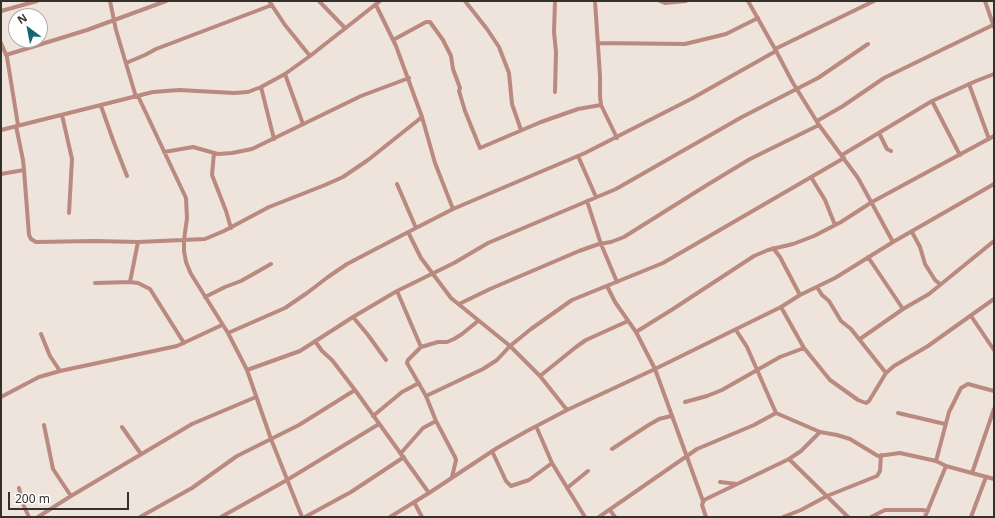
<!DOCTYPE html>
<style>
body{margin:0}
#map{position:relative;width:995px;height:518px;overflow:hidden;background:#efe4db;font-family:"Noto Sans",sans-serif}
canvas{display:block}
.frame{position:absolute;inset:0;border:2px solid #34302c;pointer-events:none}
.north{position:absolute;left:8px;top:8px;width:40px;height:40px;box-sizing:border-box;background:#fff;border:1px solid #aeacab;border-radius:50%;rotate:328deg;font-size:11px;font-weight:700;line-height:16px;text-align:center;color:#34302c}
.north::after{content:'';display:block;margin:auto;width:14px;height:18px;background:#19656f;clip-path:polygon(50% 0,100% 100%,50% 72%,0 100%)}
.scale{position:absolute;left:8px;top:492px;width:121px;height:18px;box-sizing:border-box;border:2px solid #34302c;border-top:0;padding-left:5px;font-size:12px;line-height:14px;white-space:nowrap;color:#34302c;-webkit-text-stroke:3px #fff;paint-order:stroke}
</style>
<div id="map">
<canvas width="995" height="518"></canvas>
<div class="frame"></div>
<div class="north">N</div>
<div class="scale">200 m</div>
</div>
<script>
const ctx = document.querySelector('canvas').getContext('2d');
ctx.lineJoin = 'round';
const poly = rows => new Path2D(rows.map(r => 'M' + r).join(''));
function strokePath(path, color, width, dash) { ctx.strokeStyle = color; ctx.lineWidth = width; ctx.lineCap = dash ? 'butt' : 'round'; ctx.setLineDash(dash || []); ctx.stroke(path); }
strokePath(poly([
 [110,1,116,30,136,97],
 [269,1,285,25,310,56],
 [319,1,345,28],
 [465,1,487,29,499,47,509,73,512,104,521,130],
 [595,1,600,76,600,96,601,105,617,138],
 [660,1,665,3,686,1],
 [748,1,775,49],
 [874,1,775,49,793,83,819,125,858,178,893,242],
 [985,1,994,27],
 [1,11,37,1],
 [393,40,426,22,430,22,443,40,451,56,453,69,460,88,459,91,465,111,480,148,541,122,578,109,601,105],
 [1,43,7,57,18,125],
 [598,43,685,44,726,34,758,18],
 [6,55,87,30,166,1],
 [126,63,145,55,156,49,272,5],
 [285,74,303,124],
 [969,84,989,139],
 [261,87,274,139],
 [555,92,556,52,554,32,555,1],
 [138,96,186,198,187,218,184,240,184,251,186,262,191,274,228,333,247,370,271,439,302,517],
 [932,101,960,155],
 [101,106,113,140,127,176],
 [62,115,72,159,69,213],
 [422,117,435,163,453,209],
 [817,121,843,106,884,78,993,25],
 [1,130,153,92,179,90,234,93,248,92,261,87,285,74,310,56,380,1],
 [879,133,887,149,891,151],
 [164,152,193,147,218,154,232,153,252,149,361,96,409,78],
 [214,153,212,175,226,211,231,228],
 [842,155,932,101,976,81,994,74],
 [578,156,596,197],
 [24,170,29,235,31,239,36,242,94,241,138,242,205,239,224,231,269,207,325,185,343,177,368,160,422,117,396,46,376,5],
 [1,174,24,170,23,160,16,126],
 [811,177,825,200,835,225],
 [397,184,416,228],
 [587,201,601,244,617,282],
 [408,232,421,258,451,298,510,346,540,376,567,410],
 [912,232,920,247,925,264,935,280,940,284],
 [773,248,780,257,800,295],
 [868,257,903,309,929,294,994,241],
 [130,282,138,242],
 [95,283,130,282,138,283,150,289,184,343],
 [607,286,615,302,636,332,655,369,703,501],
 [817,287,822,295,829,301,841,321,851,329,886,373],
 [397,291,421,347,408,360,407,363,426,396,436,421,455,457,456,460,452,477],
 [205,297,225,287,241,281,271,264],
 [459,304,490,289,579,251,599,244,611,242,624,237,707,185,750,159,819,125],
 [781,307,804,348,830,380,858,400,866,403,869,401,886,373,894,366,928,346,994,299],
 [971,316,994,350],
 [353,317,368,335,386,360],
 [736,330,747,347,776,413,820,432],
 [636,332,673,309,754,256,768,250,793,244,814,236,841,222,872,202,994,136],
 [228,333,285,308,307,293,328,277,347,264,416,228,453,209,585,153,691,99,776,51],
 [41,334,50,356,60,371],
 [860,339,903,309],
 [315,341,322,351,332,360,355,390,429,493],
 [421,347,438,342,447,342,454,339,462,334,478,321],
 [247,370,300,351,353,317,397,291,454,263,488,243,616,189,742,117,818,78,868,44],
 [540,376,576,347,586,340,628,321],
 [426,396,483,369,497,360,510,346,531,329,572,300,663,263,844,158],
 [1,397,39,377,60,371,177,346,222,325],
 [685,402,707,396,722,390,780,357,804,348],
 [898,413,945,424],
 [373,416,402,392,419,383],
 [44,425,53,469,71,496],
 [536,426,552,463,585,517],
 [122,427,141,454],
 [612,449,647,426,659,419,671,416],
 [492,451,506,481,511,486,529,480,552,463],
 [401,453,423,428,436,421],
 [789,459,848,517],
 [936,461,949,412,961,388,968,384,994,391],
 [972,473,994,409],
 [720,482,737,484],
 [19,488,22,502,29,517],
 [567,488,588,471],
 [414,502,422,517],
 [610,510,615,517],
 [38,517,71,496,192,424,256,397],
 [140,517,192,488,237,456,299,425,355,390],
 [221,517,287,480,379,424],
 [305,517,351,492,404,457],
 [390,517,429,493,497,448,527,431,567,410,655,369,781,307,800,295,835,278,893,242,994,184],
 [599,517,697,449,754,425,776,413],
 [706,517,702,505,704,500,789,459,801,451,820,432,837,435,850,439,878,456,900,453,936,461,946,466,994,479],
 [783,517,801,510,827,496,877,476,880,471,881,455],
 [871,517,885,510,922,510,928,511],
 [925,517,946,466],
 [971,517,986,477]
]), '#ba897f', 4);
</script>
